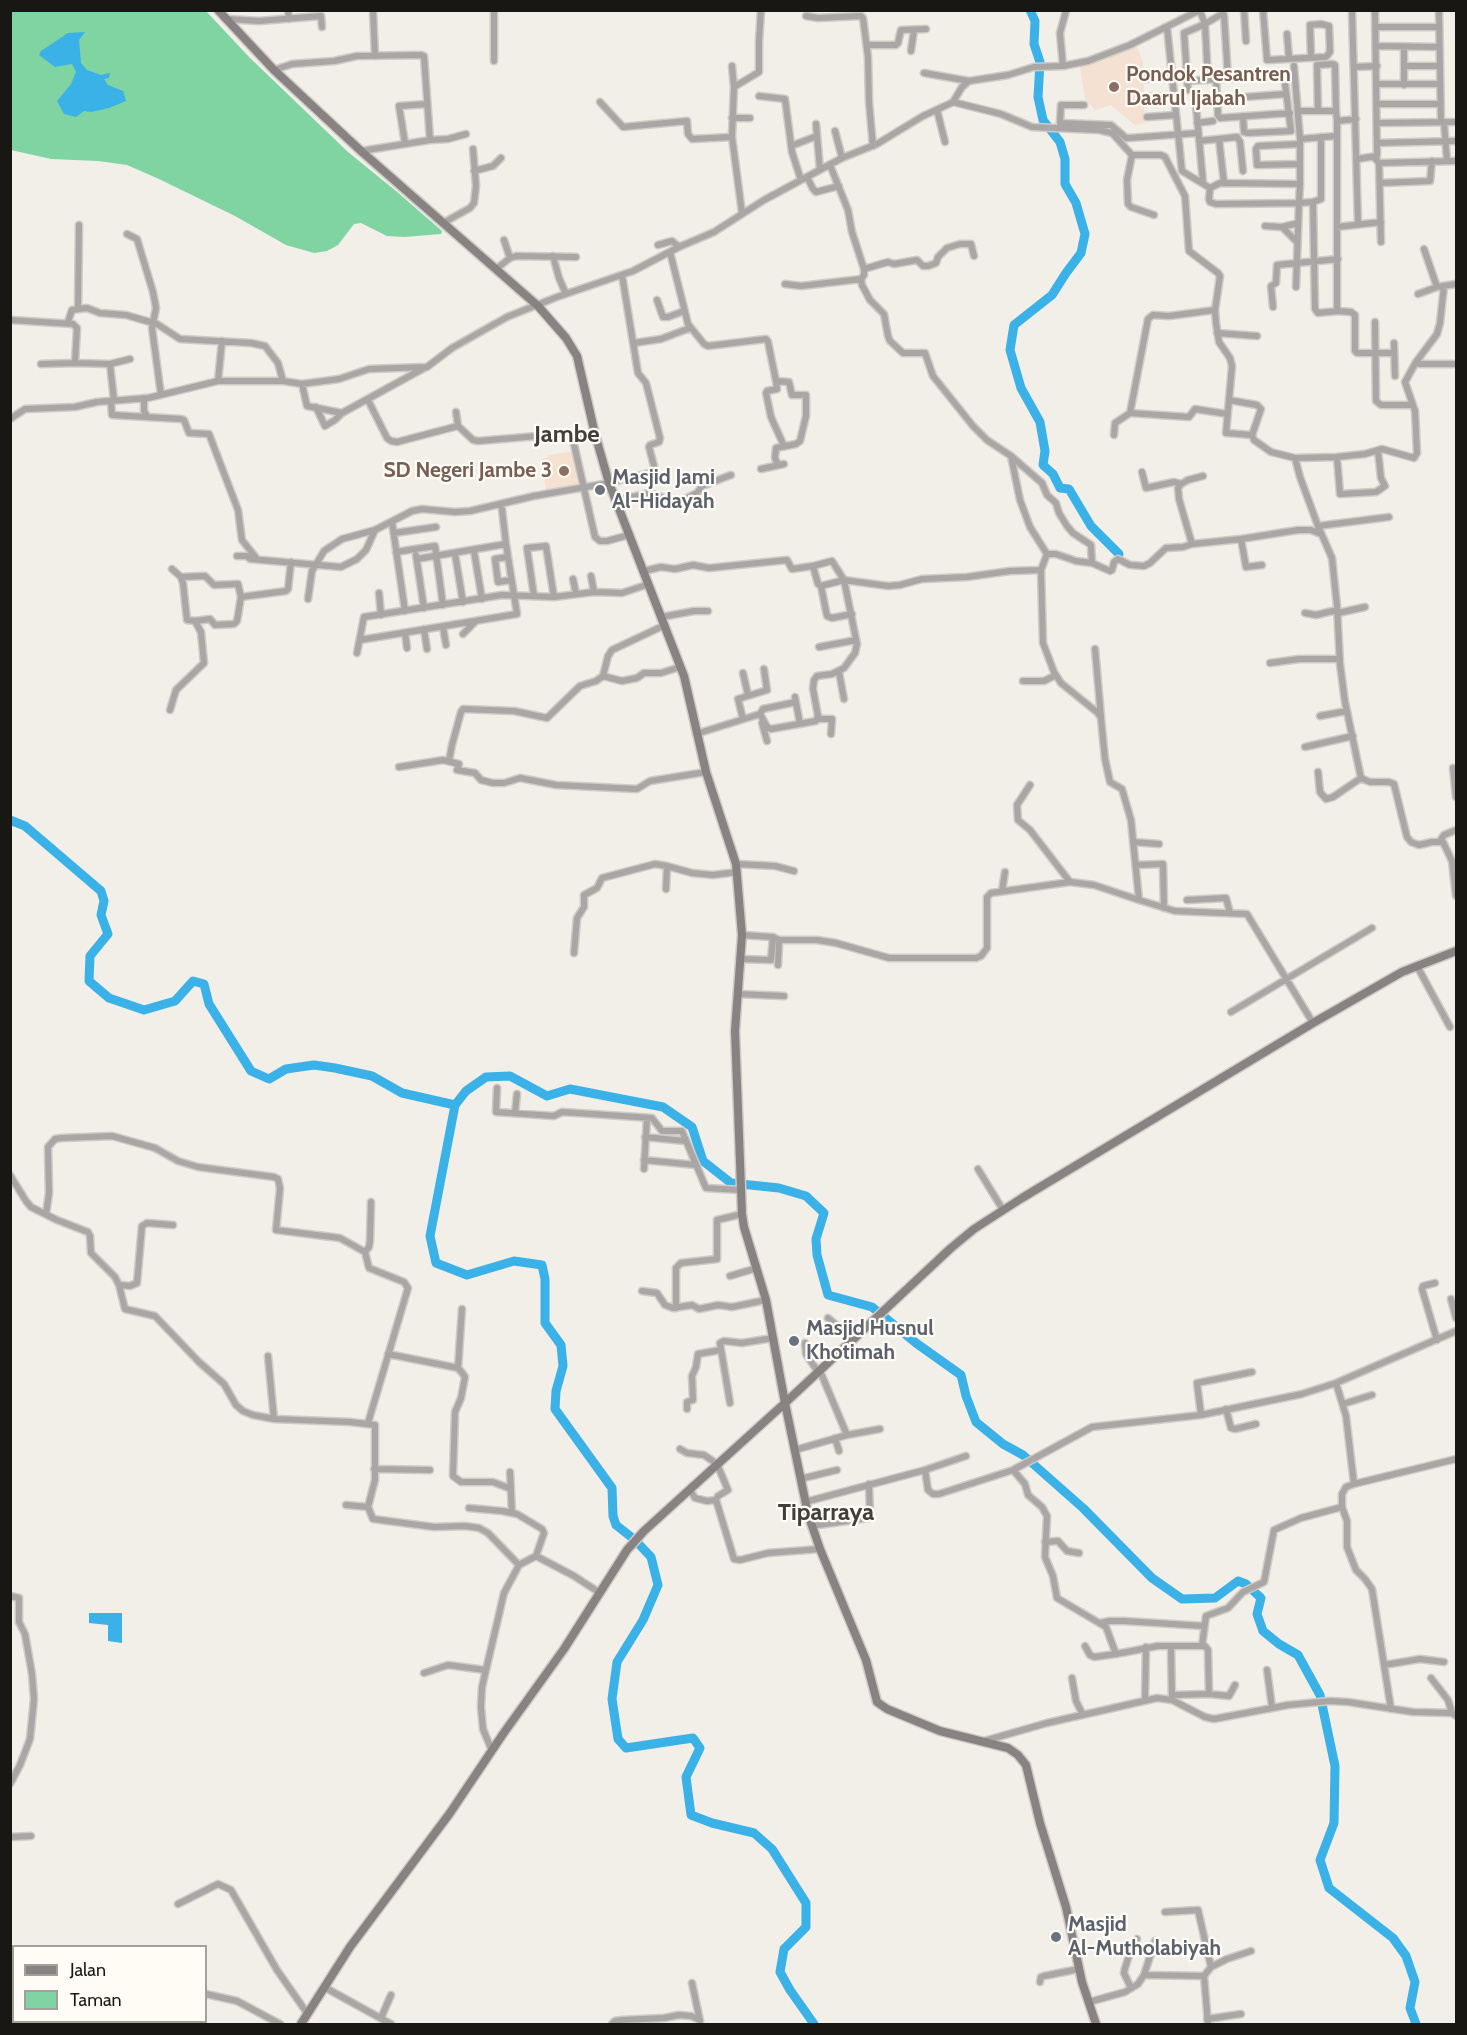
<!DOCTYPE html>
<style>
body{margin:0}
#map{position:relative;width:1467px;height:2035px;overflow:hidden;background:#f2eee8;font-family:Cabin,sans-serif}
canvas{display:block}
.frame{position:absolute;inset:0;border:12px solid #181714;pointer-events:none}
.legend{position:absolute;left:12px;top:1945px;width:195px;height:78px;box-sizing:border-box;background:#fffcf6;border:2px solid #a3a09c;margin:0;padding:8px 10px;list-style:none;font-size:18px;color:#181714}
.legend li{display:flex;align-items:center;gap:12px;height:30px}
.legend b{width:30px;border:2px solid #a3a09c}
</style>
<div id="map">
<canvas width="1467" height="2035"></canvas>
<div class="frame"></div>
<ul class="legend">
<li><b style="height:8px;background:#888382"></b>Jalan</li>
<li><b style="height:16px;background:#7fd4a2"></b>Taman</li>
</ul>
</div>
<script>
const ctx = document.querySelector('canvas').getContext('2d');
ctx.lineJoin = 'round';
function fillPath(path, color) { ctx.fillStyle = color; ctx.fill(path, 'evenodd'); }
const poly = rows => new Path2D(rows.map(r => 'M' + r).join(''));
function strokePath(path, color, width, dash) { ctx.strokeStyle = color; ctx.lineWidth = width; ctx.lineCap = dash ? 'butt' : 'round'; ctx.setLineDash(dash || []); ctx.stroke(path); }
function label(font, color, halo, rows, align = 'center') {
  ctx.font = font + ' Cabin,sans-serif'; ctx.lineWidth = 4.5; ctx.setLineDash([]); ctx.textBaseline = 'middle'; ctx.strokeStyle = halo; ctx.fillStyle = color; for (const [text, x, y, turn = 0] of rows) {
    ctx.save(); ctx.translate(x, y); ctx.rotate((+turn || 0) * Math.PI / 180); ctx.textAlign = isNaN(turn) ? turn : align; if (halo) ctx.strokeText(text, 0, 0); ctx.fillText(text, 0, 0); ctx.restore();
  }
}
fillPath(poly([
 [1136,44,1143,62,1145,123,1135,125,1111,105,1095,110,1085,99,1080,67],
 [580,450,588,483,546,490,541,459,548,458,548,455]
]), '#f4e1d1');
fillPath(poly([
 [11,11,206,11,249,57,348,152,396,191,442,231,441,234,404,237,387,236,361,223,354,224,338,245,327,251,314,253,286,245,235,216,159,179,127,165,98,161,51,159,11,150]
]), '#7fd4a2');
fillPath(poly([
 [85,32,79,40,81,63,87,70,101,75,110,73,109,78,104,79,108,85,123,91,126,101,109,108,91,112,84,111,76,117,64,114,57,101,71,84,76,72,72,64,55,67,39,55,41,51,68,33],
 [89,1613,122,1613,122,1643,108,1641,108,1625,89,1623]
]), '#3ab1e7');
strokePath(poly([
 [1030,10,1035,21,1034,44,1040,62,1038,97,1043,120,1060,142,1065,159,1065,184,1076,203,1085,234,1081,253,1066,273,1052,295,1014,325,1010,350,1021,388,1040,422,1045,451,1043,465,1053,474,1060,488,1069,489,1091,526,1119,554],
 [10,820,25,826,101,891,104,901,101,915,108,934,90,956,89,981,109,998,144,1010,175,1001,193,981,204,984,209,1004,251,1071,269,1079,286,1069,314,1065,335,1068,372,1076,402,1093,455,1105],
 [814,2024,790,1990,780,1972,784,1949,806,1927,806,1903,772,1849,754,1833,712,1823,691,1815,686,1777,700,1748,693,1738,626,1748,618,1739,612,1699,617,1662,643,1620,658,1585,651,1557,635,1540,616,1525,613,1516,612,1488,555,1409,556,1391,563,1366,561,1345,545,1323,545,1279,542,1265,514,1261,467,1275,436,1263,430,1236,455,1105,466,1091,486,1077,510,1076,547,1096,570,1089,663,1107,692,1127,703,1161,731,1183,779,1188,806,1196,824,1213,816,1239,817,1255,828,1295,872,1307,916,1343,961,1375,966,1396,976,1422,1003,1444,1023,1455,1083,1508,1152,1578,1182,1599,1215,1598,1238,1581,1246,1584,1261,1598,1257,1614,1263,1631,1279,1644,1298,1655,1320,1695,1335,1766,1334,1823,1320,1860,1329,1888,1393,1938,1406,1956,1415,1982,1410,2008,1416,2024]
]), '#3ab1e7', 9);
const street = poly([
 [288,10,289,19],
 [373,10,375,56],
 [494,10,494,61],
 [1244,10,1246,41],
 [1263,10,1267,60,1326,57,1330,52,1329,26,1321,24,1310,25,1311,57],
 [1352,10,1358,224],
 [1439,10,1441,122],
 [1200,11,1205,24,1208,80],
 [806,16,818,18,861,16,863,18,868,57,869,102,873,146],
 [227,19,259,21,321,16,322,27],
 [1167,27,1182,171,1210,188],
 [1376,27,1439,27],
 [1287,34,1289,58],
 [867,45,896,45,898,43,901,30,926,29],
 [1377,46,1439,47],
 [1404,47,1404,85],
 [911,51,914,30],
 [732,66,734,87,732,137,742,213],
 [1063,66,1060,33,1066,11],
 [1294,66,1300,139],
 [1404,66,1440,66],
 [1354,67,1377,66],
 [274,70,292,64,334,61,357,56,421,55,424,56,430,140,361,151],
 [924,73,969,81],
 [1145,79,1172,76],
 [1216,79,1218,115,1220,118,1290,113],
 [1187,81,1284,75,1291,131,1248,133,1244,132,1243,116],
 [1377,84,1440,84],
 [734,87,759,72,759,41,761,10],
 [1188,90,1184,33,1205,24,1220,15,1224,15,1228,78],
 [1195,95,1203,182],
 [759,96,785,99,792,152,801,180],
 [1149,97,1174,96],
 [1217,99,1286,94],
 [600,102,623,127,687,121,688,134,692,139,732,137],
 [953,102,1001,114,1032,127,1099,130,1112,133,1132,155,1161,155,1165,157,1185,196,1189,251,1218,273,1220,276,1215,310,1216,323,1219,342,1230,358,1232,366,1229,400,1257,405,1261,409,1252,435],
 [1195,103,1210,102],
 [1377,104,1440,104],
 [1084,105,1061,105,1060,123,1111,125,1126,138,1129,138,1198,133],
 [937,110,945,142],
 [1298,111,1336,111,1337,121],
 [1318,111,1317,65,1333,64,1335,65,1336,111],
 [1147,117,1176,115],
 [732,118,750,118],
 [1356,119,1337,121,1337,307,1338,311,1351,312,1355,315,1355,351,1357,353,1394,353],
 [1444,122,1447,161],
 [1197,123,1213,121],
 [1377,123,1456,122],
 [816,124,820,170],
 [835,131,842,158],
 [1219,139,1224,183],
 [430,140,448,139,466,134],
 [1199,141,1237,137,1240,142,1243,171],
 [405,143,399,106,427,104],
 [1377,143,1456,141],
 [1300,144,1258,146,1256,149,1257,165,1300,164],
 [791,146,817,136],
 [1132,155,1127,180,1128,204,1131,207,1154,215],
 [1374,157,1379,163,1381,242],
 [1357,159,1377,156,1375,10],
 [1379,163,1456,161],
 [830,165,848,210,852,232,864,269,888,262,894,264,917,260,923,266,928,266,936,263,938,257,947,248,960,244,971,244,974,256],
 [474,171,493,166,501,158],
 [807,177,813,189,816,192,839,186],
 [1380,183,1430,181,1432,161],
 [1300,184,1220,183,1210,188,1209,199,1210,202,1216,204,1299,203,1300,184,1300,139,1336,136],
 [1313,202,1315,309,1318,313,1338,311],
 [443,223,470,208,474,203,476,186,473,149],
 [1265,226,1282,227,1298,223],
 [1282,227,1297,242],
 [1337,227,1381,222],
 [127,234,137,239,153,292,156,308,152,328,161,395],
 [504,240,510,258],
 [658,245,672,241,679,247],
 [1424,249,1437,287],
 [670,252,688,324,704,344,708,346,766,339,768,342,776,381,789,382,792,395,806,395,806,416,800,441,796,444,776,448,775,458,778,465],
 [553,256,559,278,566,294],
 [496,269,510,258,516,256,576,257],
 [864,269,864,275,861,279,862,285,870,300,884,314,888,336,890,341,903,353,925,353,933,376,973,426,987,440,1011,456,1042,483,1047,495,1056,503,1059,513,1067,526,1073,533,1091,545,1092,563],
 [785,284,801,286,861,279],
 [1296,287,1299,203,1313,202,1321,199,1321,137],
 [1418,294,1437,287,1456,284],
 [657,300,663,317,668,317,684,311],
 [1273,307,1271,286,1276,283,1277,265,1338,259],
 [78,308,79,225],
 [10,320,73,324,77,328,75,363,110,364,130,359],
 [68,322,72,310,87,308,100,313,126,315,157,324,180,339,251,343,265,346,278,363,283,381],
 [1375,322,1376,401,1381,405,1411,405],
 [1217,333,1257,336],
 [634,343,661,339,690,328],
 [1394,343,1395,376],
 [1416,362,1437,334,1440,323,1444,286],
 [41,364,75,363],
 [110,364,114,400],
 [776,380,777,389,767,391,766,393,771,417,784,446],
 [218,381,222,341],
 [302,384,307,406,342,413,426,367],
 [144,398,144,411,147,416],
 [368,400,387,438,391,441,397,442,458,426],
 [1229,400,1226,433,1252,435],
 [111,401,112,415,181,419,184,420,189,433,209,434,238,510,242,540,257,559],
 [316,407,325,426,335,420,342,413],
 [456,412,458,426,473,440,478,441,562,434,571,437,573,440,595,434],
 [1130,413,1148,319,1153,315,1169,316,1215,310],
 [10,419,25,409,75,407,97,402,148,398,218,381,283,381,302,384,339,379,369,369,427,367,452,348,507,317,557,297,633,271,679,247,714,232,764,200,842,158,877,144,923,116,949,104,953,102,962,87,969,81,1008,75,1034,67,1063,66,1088,61,1130,45,1200,10],
 [1114,435,1115,423,1130,413,1189,417,1195,409,1227,414],
 [1252,435,1254,440,1271,452,1295,458,1337,457,1365,454,1382,449,1414,458,1417,453,1415,411,1405,382,1416,362,1420,364,1456,364],
 [573,440,595,537,600,541,607,541,629,535],
 [1011,456,1020,500,1030,527,1047,554],
 [1337,457,1340,494,1376,492,1385,486,1381,478,1378,451],
 [1295,458,1300,477,1318,526,1332,558,1337,606,1340,664,1345,702,1361,778,1370,782,1389,782,1394,784,1407,837,1411,842,1419,845,1432,842,1443,842,1452,861,1456,896],
 [761,469,784,464],
 [1142,472,1146,488,1174,482,1181,484],
 [615,501,650,493,672,501,685,499,697,493,702,486,731,475],
 [502,509,506,544],
 [392,522,405,611],
 [1318,526,1389,517],
 [394,533,436,527],
 [1241,539,1246,567,1262,565],
 [1192,544,1241,539,1298,530,1311,530,1321,534],
 [474,551,482,599],
 [396,552,435,546,443,605],
 [455,554,463,602],
 [1047,554,1041,570,1043,643,1054,672,1061,683,1098,713,1101,718,1105,759,1110,782,1122,789,1131,820,1139,900,1175,911,1247,914,1313,1023],
 [1047,554,1056,554,1076,561,1092,563,1110,571,1112,570,1114,562,1118,559,1130,565,1144,566,1150,563,1166,548,1183,547,1192,544,1179,499,1178,488,1181,484,1188,480,1203,476],
 [416,555,424,608],
 [237,556,247,556,250,559,341,567,357,559,366,550,375,530,412,511,422,509,455,512,470,511,534,496,609,483,653,472,654,466,649,447,650,445,659,442,660,438,646,383,638,373,622,275],
 [507,557,495,559,498,582,511,580],
 [172,569,181,577,183,583,187,620,195,621,210,619,215,625,234,624,237,621,241,597,238,584,214,585,205,576,181,577],
 [644,571,661,567,675,569,693,565,709,568,787,560,792,569,813,566,818,584,821,586,844,580,888,586,900,585,922,579,967,577,1010,571,1041,570],
 [591,576,594,592],
 [573,579,576,594],
 [821,586,827,616,832,618,852,614],
 [379,593,381,615],
 [534,596,527,548,546,546,554,597],
 [241,597,286,591,288,589,291,562],
 [308,599,312,571,324,551,342,539,375,530],
 [1305,613,1316,615,1337,610],
 [1338,613,1365,607],
 [662,617,694,611,708,611],
 [443,627,446,645],
 [424,629,427,649],
 [405,633,407,648],
 [463,634,475,622],
 [360,640,517,614,506,544,417,559],
 [819,647,856,640],
 [1095,649,1101,717],
 [357,653,364,617,502,595,554,597,594,592,622,593,649,584],
 [1270,663,1299,659,1340,659],
 [839,672,844,699],
 [743,673,748,695],
 [603,676,622,681,637,678,644,673,661,673,680,667],
 [1023,681,1044,681,1056,675],
 [795,697,800,724],
 [170,710,176,690,204,663,201,632,195,621],
 [760,714,767,727,771,729,816,721,818,716,813,689,814,680,817,676,832,674,844,668,855,653,857,644,844,580,832,561,813,566],
 [1320,716,1347,711],
 [743,719,738,699,767,690,764,669],
 [817,719,832,719,831,734],
 [762,723,767,741],
 [696,734,760,714,763,709,796,702],
 [1305,747,1353,736],
 [449,761,452,745,461,712,463,709,514,711,547,718,580,686,596,681,603,676,608,656,612,650,665,625],
 [399,767,443,760,459,764,457,770,475,773,481,780,493,783,504,783,520,778,556,785,637,789,650,781,706,772],
 [1453,768,1456,797],
 [1318,772,1320,792,1326,799,1333,797,1361,778],
 [1030,785,1017,805,1018,820,1030,830,1070,882],
 [1440,841,1444,835,1456,830],
 [1133,842,1159,844],
 [736,864,775,866,794,871],
 [1136,865,1163,864,1164,908],
 [666,889,667,866],
 [1002,891,1005,872],
 [1187,900,1226,898,1230,913],
 [742,935,773,937,779,940,817,940,836,943,889,958,976,958,981,956,987,948,987,897,991,893,1070,882,1094,885,1139,900],
 [574,953,577,918,584,907,584,895,597,888,602,878,655,864,667,866,692,873,713,875,737,872],
 [740,959,771,960,773,937],
 [778,965,779,940],
 [1417,966,1450,1027],
 [737,994,784,996],
 [1231,1012,1372,928],
 [497,1088,496,1112,554,1116,562,1112,652,1118,662,1131,682,1131,706,1188,740,1190],
 [515,1113,517,1094],
 [645,1137,685,1141],
 [644,1160,696,1165],
 [644,1169,647,1118],
 [978,1169,1003,1210],
 [10,1175,26,1201,31,1207,57,1220,88,1232,90,1236,91,1253,115,1277,119,1285,125,1309,155,1316,199,1362,224,1384,236,1405,243,1411,253,1415,274,1419,350,1422,375,1425,375,1480,368,1507,373,1519,434,1527,465,1526,479,1528,488,1533,519,1565],
 [46,1214,49,1193,48,1147,55,1139,61,1138,112,1136,155,1148,178,1161,198,1167,274,1177,278,1179,280,1188,276,1230,340,1238,365,1252,369,1247,370,1241,371,1202],
 [365,1252,369,1268,404,1282,408,1288,368,1423],
 [730,1276,757,1268],
 [1435,1283,1423,1286,1422,1289,1437,1340],
 [119,1285,130,1286,137,1283,142,1226,147,1223,173,1225],
 [642,1291,657,1293,665,1305,673,1308,692,1305,699,1309,718,1305,732,1307,766,1300],
 [1451,1299,1456,1318],
 [676,1308,676,1268,681,1263,717,1259,717,1220,742,1214],
 [828,1318,854,1340],
 [805,1343,806,1354,818,1372],
 [388,1354,458,1368,463,1374,465,1377,461,1398,455,1412,453,1476,461,1482,493,1482,511,1489],
 [268,1356,274,1419],
 [458,1368,462,1309],
 [1336,1383,1346,1416,1354,1484,1346,1487,1342,1494,1342,1507,1347,1521,1347,1547,1356,1570,1365,1579,1372,1589,1391,1709],
 [730,1403,720,1343,724,1341,742,1343,773,1338],
 [1343,1404,1372,1395],
 [687,1409,687,1402,693,1400,692,1376,696,1367,698,1354,721,1350],
 [1226,1409,1231,1428,1235,1429,1256,1424],
 [1201,1415,1197,1383,1252,1372],
 [847,1435,880,1429],
 [835,1438,839,1451],
 [680,1449,687,1453,704,1455,717,1464,728,1490,718,1496,716,1500,734,1559,740,1560,768,1553,820,1549],
 [795,1450,847,1435,820,1371],
 [374,1469,430,1470],
 [925,1470,966,1456],
 [1013,1470,1025,1484,1028,1495,1042,1507,1047,1516,1045,1557,1053,1576,1057,1598,1106,1627,1116,1654,1158,1646,1205,1646,1208,1650,1209,1694,1229,1696,1235,1685],
 [510,1472,512,1513],
 [800,1479,837,1470],
 [1354,1484,1456,1459],
 [690,1490,695,1498,707,1501,716,1500],
 [805,1502,925,1470,928,1490,933,1494,939,1494,1013,1470,1092,1427,1201,1415,1302,1394,1336,1383,1456,1331],
 [346,1505,368,1507],
 [469,1508,502,1511,517,1514,542,1529,544,1533,536,1556],
 [811,1526,868,1518,870,1514,869,1484],
 [1045,1542,1058,1541,1067,1551,1079,1553],
 [519,1565,536,1556,574,1576,600,1593],
 [10,1596,19,1598,19,1622,25,1634,32,1674,34,1699,30,1739,20,1765,10,1784],
 [1100,1623,1110,1621,1124,1621,1204,1626],
 [1085,1646,1090,1655,1094,1657,1116,1654],
 [1171,1646,1172,1700],
 [1202,1646,1206,1616,1228,1608,1243,1592,1264,1582,1274,1530,1301,1518,1342,1507],
 [1384,1665,1420,1659,1444,1662],
 [1267,1670,1272,1707],
 [424,1673,448,1665,485,1670],
 [1072,1678,1076,1701,1083,1715],
 [1431,1678,1448,1700,1452,1713],
 [1172,1695,1209,1694],
 [1145,1701,1146,1647],
 [984,1741,1047,1723,1157,1698,1172,1700,1205,1717,1214,1719,1288,1705,1330,1701,1348,1702,1413,1712,1452,1713,1456,1716],
 [492,1751,483,1729,481,1707,482,1687,504,1593,519,1565],
 [10,1837,31,1836],
 [178,1904,218,1884,231,1890,277,1970,307,2013],
 [1165,1912,1198,1910,1211,1967,1204,1976,1208,2024],
 [1211,1967,1227,1959,1251,1951],
 [1144,1975,1204,1976],
 [1040,1982,1041,1977,1044,1976,1079,1969],
 [692,1983,700,2021],
 [324,1987,391,2024],
 [1131,1988,1124,1973,1125,1968,1132,1946,1137,1939],
 [206,1994,237,2001,280,2024],
 [1089,2002,1125,1992,1138,1984,1144,1975,1155,1941],
 [381,2018,391,1995],
 [1207,2019,1241,2014],
 [173,2022,187,2024],
 [141,2024,144,2022],
 [612,2024,615,2021,622,2020,664,2018,679,2015,691,2016,700,2020]
]);
const secondary = poly([
 [218,10,274,70,361,151,538,306,566,338,577,356,595,434,609,483,684,676,706,772,736,864,742,935,735,1031,742,1214,744,1227,766,1300,785,1403,644,1531,627,1550,564,1649,503,1734,450,1813,350,1947,301,2024],
 [1096,2024,1082,1982,1066,1907,1040,1823,1026,1765,1018,1755,1008,1748,940,1731,887,1709,877,1702,866,1660,820,1549,808,1514,785,1403,951,1248,974,1229,1022,1198,1313,1023,1402,972,1456,951]
]);
strokePath(street, '#cfccc6', 9);
strokePath(secondary, '#cfccc6', 11);
strokePath(street, '#aaa6a6', 6);
strokePath(secondary, '#888382', 8);
for (const [x, y, r, color] of [
 [1114,87,6,"#8d6e63"],
 [564,471,6,"#8d6e63"],
 [600,490,6,"#6b7280"],
 [794,1341,6,"#6b7280"],
 [1056,1937,6,"#6b7280"]
]) { const dot = new Path2D(); dot.arc(x, y, r, 0, 2 * Math.PI); ctx.fillStyle = color; ctx.fill(dot); strokePath(dot, '#fffcf6', 2); }
label('bold 21px', '#785e54', '#fffcf6', [
 ["Pondok Pesantren",1126,75],
 ["Daarul Ijabah",1126,99],
 ["SD Negeri Jambe 3",552,471,"right"]
], 'left');
label('bold 21px', '#5b616d', '#fffcf6', [
 ["Masjid Jami",612,478],
 ["Al-Hidayah",612,502],
 ["Masjid Husnul",806,1329],
 ["Khotimah",806,1353],
 ["Masjid",1068,1925],
 ["Al-Mutholabiyah",1068,1949]
], 'left');
label('bold 24px', '#423f3a', '#fffcf6', [
 ["Jambe",567,435],
 ["Tiparraya",826,1513]
]);
</script>
